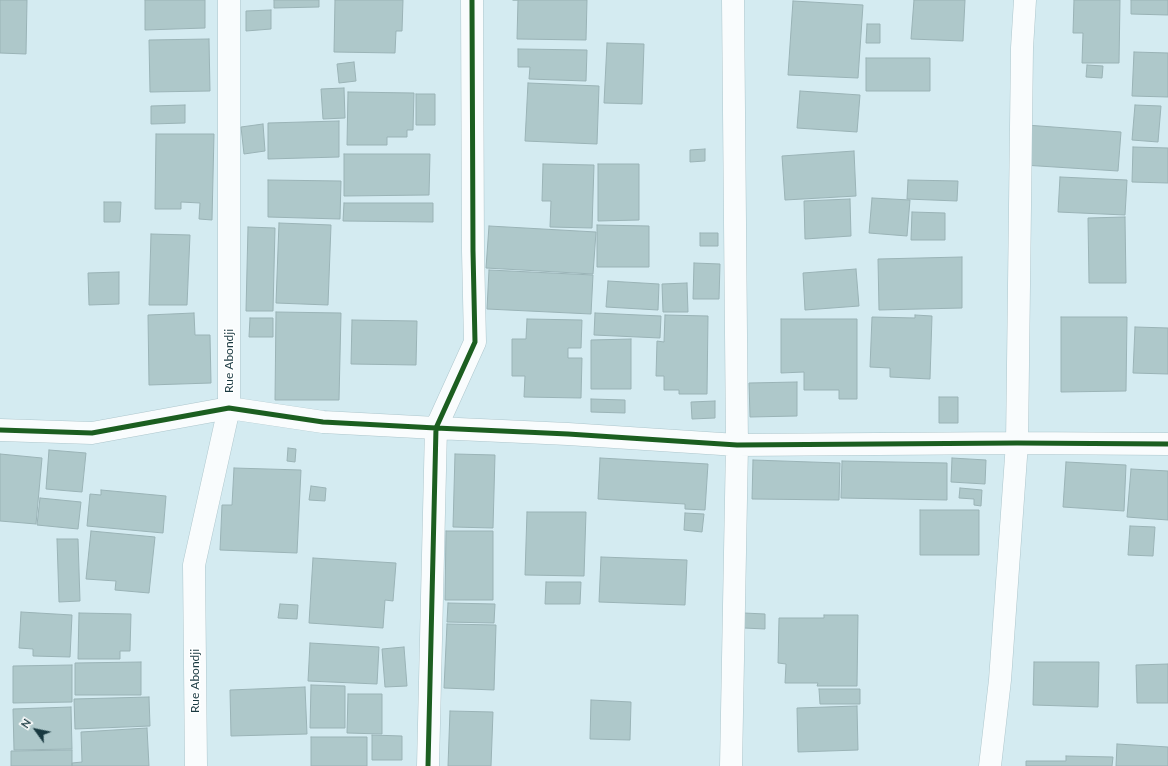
<!DOCTYPE html>
<style>
body{margin:0}
#map{position:relative;width:1168px;height:766px;overflow:hidden;background:#d4ebf1;font-family:Lato,sans-serif}
canvas{display:block}
.north{position:absolute;left:16px;top:710px;width:40px;height:40px;-webkit-text-stroke:3px #fff;paint-order:stroke;rotate:303deg;font-size:11px;font-weight:700;line-height:16px;text-align:center;color:#193940}
.north::after{content:'';display:block;margin:auto;width:14px;height:18px;background:#193940;clip-path:polygon(50% 0,100% 100%,50% 72%,0 100%)}
</style>
<div id="map">
<canvas width="1168" height="766"></canvas>
<div class="north">N</div>
</div>
<script>
const ctx = document.querySelector('canvas').getContext('2d');
ctx.lineJoin = 'round';
function fillPath(path, color) { ctx.fillStyle = color; ctx.fill(path, 'evenodd'); }
const poly = rows => new Path2D(rows.map(r => 'M' + r).join(''));
function strokePath(path, color, width, dash) { ctx.strokeStyle = color; ctx.lineWidth = width; ctx.lineCap = dash ? 'butt' : 'round'; ctx.setLineDash(dash || []); ctx.stroke(path); }
function label(font, color, halo, rows, align = 'center') {
  ctx.font = font + ' Lato,sans-serif'; ctx.lineWidth = 3; ctx.setLineDash([]); ctx.textBaseline = 'middle'; ctx.strokeStyle = halo; ctx.fillStyle = color; for (const [text, x, y, turn = 0] of rows) {
    ctx.save(); ctx.translate(x, y); ctx.rotate((+turn || 0) * Math.PI / 180); ctx.textAlign = isNaN(turn) ? turn : align; if (halo) ctx.strokeText(text, 0, 0); ctx.fillText(text, 0, 0); ctx.restore();
  }
}
const building = poly([
 [0,0,27,0,26,54,0,53,0,0],
 [145,0,205,0,205,28,145,30,145,0],
 [274,0,319,0,319,7,274,8,274,0],
 [335,0,403,0,402,31,396,31,395,53,334,52,335,0],
 [513,0,587,0,586,40,517,39,518,0,513,0],
 [914,0,965,0,963,41,911,39,914,0],
 [1074,0,1120,0,1119,63,1082,63,1083,33,1073,33,1074,0],
 [1131,0,1168,0,1168,15,1131,14,1131,0],
 [793,1,863,5,858,78,788,75,793,1],
 [271,10,271,29,246,31,246,11,271,10],
 [867,24,880,24,880,43,866,43,867,24],
 [209,39,210,91,150,92,149,40,209,39],
 [607,43,644,44,642,104,604,103,607,43],
 [518,49,587,50,586,81,529,79,530,67,518,67,518,49],
 [1134,52,1168,53,1168,97,1132,96,1134,52],
 [866,58,930,58,930,91,866,91,866,58],
 [354,62,356,81,339,83,337,64,354,62],
 [1087,65,1103,66,1102,78,1086,77,1087,65],
 [528,83,599,86,597,144,525,141,528,83],
 [344,88,345,118,323,119,321,89,344,88],
 [800,91,860,95,857,132,797,128,800,91],
 [348,92,414,93,413,130,407,130,407,137,387,137,387,145,347,145,348,92],
 [416,94,435,94,435,125,416,125,416,94],
 [185,105,185,123,151,124,151,106,185,105],
 [1135,105,1161,106,1158,142,1132,140,1135,105],
 [339,121,339,157,268,159,268,123,339,121],
 [263,124,265,151,244,154,241,127,263,124],
 [1026,125,1121,132,1118,171,1023,165,1026,125],
 [156,134,214,134,212,220,199,219,200,203,181,202,181,209,155,209,156,134],
 [1133,147,1168,148,1168,183,1132,182,1133,147],
 [705,149,705,161,690,162,690,150,705,149],
 [854,151,856,196,785,200,782,156,854,151],
 [344,154,430,154,429,195,344,196,344,154],
 [543,164,594,165,592,228,550,227,551,201,542,201,543,164],
 [598,164,639,164,639,220,598,221,598,164],
 [1060,177,1127,180,1125,215,1058,212,1060,177],
 [268,180,341,181,340,219,268,217,268,180],
 [908,180,958,181,957,201,907,199,908,180],
 [872,198,910,200,907,236,869,233,872,198],
 [850,199,851,236,805,239,804,201,850,199],
 [104,202,121,202,120,222,104,222,104,202],
 [344,203,433,203,433,222,343,221,344,203],
 [912,212,945,213,945,240,911,240,912,212],
 [1125,217,1126,283,1089,283,1088,218,1125,217],
 [279,223,331,225,328,305,276,303,279,223],
 [597,225,649,226,649,267,597,267,597,225],
 [489,226,596,232,593,274,486,268,489,226],
 [248,227,275,228,273,311,246,311,248,227],
 [700,233,718,233,718,246,700,246,700,233],
 [151,234,190,235,187,305,149,305,151,234],
 [962,257,962,308,879,310,878,259,962,257],
 [694,263,720,264,719,299,693,299,694,263],
 [856,269,859,306,805,310,803,273,856,269],
 [489,270,593,275,591,314,487,309,489,270],
 [119,272,119,304,89,305,88,273,119,272],
 [608,281,659,284,658,310,606,307,608,281],
 [687,283,688,312,663,312,662,284,687,283],
 [276,312,341,313,339,400,275,400,276,312],
 [194,313,195,335,210,335,211,383,149,385,148,315,194,313],
 [595,313,661,316,660,338,594,335,595,313],
 [665,315,708,316,707,394,679,394,679,390,664,390,664,376,656,376,657,341,664,342,665,315],
 [915,315,932,316,930,379,890,377,890,368,870,367,872,317,915,318,915,315],
 [1061,317,1127,317,1126,391,1061,392,1061,317],
 [250,318,273,318,273,337,249,337,250,318],
 [527,319,582,320,581,348,568,348,568,358,582,358,581,398,524,397,525,376,512,376,512,339,526,339,527,319],
 [781,319,857,319,857,399,839,399,839,390,804,390,804,372,781,373,781,319],
 [352,320,417,321,416,365,351,364,352,320],
 [1135,327,1168,328,1168,374,1133,373,1135,327],
 [631,339,631,389,591,389,591,340,631,339],
 [797,382,797,416,750,417,749,383,797,382],
 [939,397,958,397,958,423,939,423,939,397],
 [591,399,625,400,625,413,591,412,591,399],
 [715,401,715,418,692,419,691,402,715,401],
 [288,448,296,449,295,462,287,461,288,448],
 [49,450,86,453,82,492,46,489,49,450],
 [0,454,42,458,36,524,0,521,0,454],
 [455,454,495,455,493,528,453,527,455,454],
 [600,458,708,464,705,510,685,509,685,504,598,499,600,458],
 [952,458,986,460,985,484,951,482,952,458],
 [753,460,840,463,839,500,752,499,753,460],
 [842,461,947,463,947,500,841,498,842,461],
 [1066,462,1126,465,1124,511,1063,507,1066,462],
 [234,468,301,470,297,553,220,550,222,505,232,505,234,468],
 [1131,469,1168,471,1168,520,1127,517,1131,469],
 [311,486,326,488,325,501,309,500,311,486],
 [960,488,982,490,981,506,974,505,974,499,959,498,960,488],
 [101,490,166,496,163,533,87,526,90,494,101,495,101,490],
 [40,498,81,502,78,529,37,525,40,498],
 [920,510,979,510,979,555,920,555,920,510],
 [527,512,586,512,584,576,525,575,527,512],
 [685,513,704,514,702,532,684,530,685,513],
 [1130,526,1155,527,1153,556,1128,555,1130,526],
 [91,531,155,537,149,593,115,590,116,581,86,579,91,531],
 [446,531,493,531,493,600,445,600,446,531],
 [57,539,78,539,80,601,59,602,57,539],
 [601,557,687,560,685,605,599,602,601,557],
 [313,558,396,563,393,601,385,600,383,628,309,623,313,558],
 [546,582,581,582,580,604,545,604,546,582],
 [448,603,495,604,494,623,447,622,448,603],
 [280,604,298,605,297,619,278,618,280,604],
 [21,612,72,615,70,657,33,656,33,649,19,648,21,612],
 [79,613,131,614,130,651,120,651,120,659,78,659,79,613],
 [744,613,765,614,765,629,744,628,744,613],
 [824,615,858,615,857,686,817,686,818,683,785,683,786,664,778,663,779,618,824,618,824,615],
 [447,624,496,625,494,690,444,688,447,624],
 [310,643,379,647,377,684,308,681,310,643],
 [404,647,407,686,385,687,382,649,404,647],
 [141,662,141,695,75,695,75,663,141,662],
 [1034,662,1099,662,1098,707,1033,705,1034,662],
 [1168,664,1168,703,1137,703,1136,665,1168,664],
 [72,665,72,702,13,703,13,666,72,665],
 [311,685,345,686,345,728,310,728,311,685],
 [305,687,307,734,231,736,230,690,305,687],
 [819,689,860,689,860,704,820,704,819,689],
 [348,694,382,694,382,734,347,733,348,694],
 [149,697,150,726,75,729,74,699,149,697],
 [591,700,631,702,630,740,590,739,591,700],
 [857,706,858,750,798,752,797,708,857,706],
 [71,707,72,749,14,750,13,709,71,707],
 [450,711,493,712,491,766,448,766,450,711],
 [147,728,149,766,72,766,72,763,82,762,81,732,147,728],
 [372,735,402,736,402,760,372,760,372,735],
 [311,737,367,737,367,766,311,766,311,737],
 [1117,744,1168,747,1168,766,1116,766,1117,744],
 [72,750,72,766,11,766,11,751,72,750],
 [1066,756,1113,757,1112,766,1026,766,1026,761,1066,761,1066,756]
]);
fillPath(building, '#aec8ca');
strokePath(building, '#9ab3b6', 1);
const minor = poly([
 [0,430,92,433,229,408,323,422,436,428,568,434,737,445,1017,443,1168,444],
 [196,766,194,565,229,408,229,0],
 [428,766,436,428,475,342,473,251,472,0],
 [731,766,737,445,733,0],
 [990,766,1000,680,1017,443,1022,48,1025,0]
]);
strokePath(minor, '#adc6cc', 23);
strokePath(minor, '#f9fcfd', 22);
strokePath(poly([
 [0,430,92,433,229,408,323,422,436,428,568,434,737,445,1017,443,1168,444],
 [428,766,436,428,475,342,473,251,472,0]
]), '#1b5e20', 5);
label('12px', '#193940', '#fff', [
 ["Rue Abondji",229,361,-90],
 ["Rue Abondji",195,681,-90]
]);
</script>
